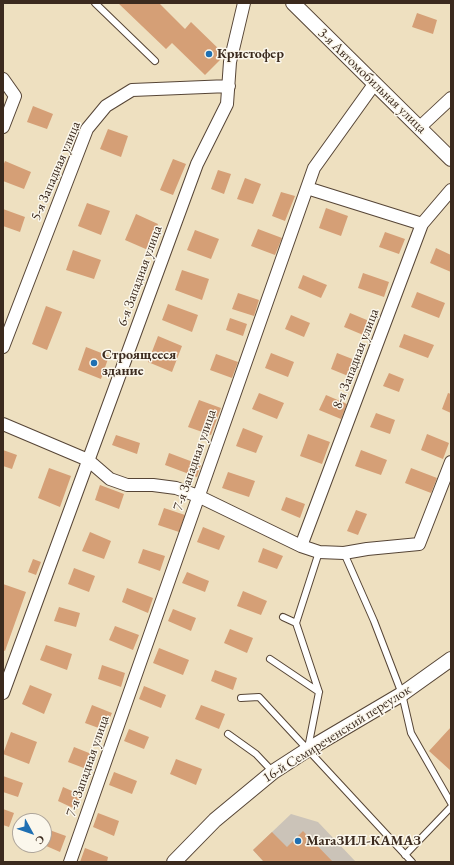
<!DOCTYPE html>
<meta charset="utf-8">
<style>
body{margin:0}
#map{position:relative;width:454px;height:865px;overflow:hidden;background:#eee0c0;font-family:"EB Garamond",serif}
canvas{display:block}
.frame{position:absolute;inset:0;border:4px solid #3b2a1e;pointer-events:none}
.north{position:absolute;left:12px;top:813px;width:40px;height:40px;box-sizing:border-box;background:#fbf7ec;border:1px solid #aea59a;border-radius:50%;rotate:130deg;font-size:11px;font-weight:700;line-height:16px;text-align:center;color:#3b2a1e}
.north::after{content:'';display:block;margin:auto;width:14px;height:18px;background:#1f6fb2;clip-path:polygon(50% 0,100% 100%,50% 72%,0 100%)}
</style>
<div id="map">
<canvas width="454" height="865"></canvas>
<div class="frame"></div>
<div class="north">С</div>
</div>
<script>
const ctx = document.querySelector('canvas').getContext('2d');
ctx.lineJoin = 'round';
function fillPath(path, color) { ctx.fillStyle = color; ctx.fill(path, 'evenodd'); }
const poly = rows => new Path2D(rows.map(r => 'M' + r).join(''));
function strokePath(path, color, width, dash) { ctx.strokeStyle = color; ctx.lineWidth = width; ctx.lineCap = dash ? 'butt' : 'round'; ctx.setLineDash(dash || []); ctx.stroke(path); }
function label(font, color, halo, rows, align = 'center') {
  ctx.font = font + ' "EB Garamond",serif'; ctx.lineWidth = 3; ctx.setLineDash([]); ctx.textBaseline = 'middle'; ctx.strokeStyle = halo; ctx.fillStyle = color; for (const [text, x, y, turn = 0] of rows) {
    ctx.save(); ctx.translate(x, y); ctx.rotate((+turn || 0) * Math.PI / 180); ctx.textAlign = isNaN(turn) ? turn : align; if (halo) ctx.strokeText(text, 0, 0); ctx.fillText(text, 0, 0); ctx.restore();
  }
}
fillPath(poly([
 [291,814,318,822,356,862,264,862,253,850]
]), '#cbc3b8');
fillPath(poly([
 [118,3,159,3,185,29,191,22,225,55,205,75,172,43,166,49],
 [417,13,437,20,433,34,412,27],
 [33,106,53,114,47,129,27,122],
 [108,129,128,136,121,157,100,149],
 [173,159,186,164,173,195,160,190],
 [5,161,31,172,24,189,3,181,3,166],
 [218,170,231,174,224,194,211,189],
 [245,178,261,184,253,204,237,199],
 [281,192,295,196,285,221,272,216],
 [87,203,110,211,101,235,78,226],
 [326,208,348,216,341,236,319,228],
 [3,209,25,217,20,232,3,226],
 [136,214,158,224,148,250,125,240],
 [258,229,282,238,275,255,251,246],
 [195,230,219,239,211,259,187,250],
 [385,232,405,239,399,254,379,247],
 [436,248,451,255,451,272,430,263],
 [73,250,101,260,94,279,66,270],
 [182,270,209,279,202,300,175,290],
 [363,273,389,282,384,297,358,288],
 [303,275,327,285,321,298,298,288],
 [417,292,445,303,439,318,411,307],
 [238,293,259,300,254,316,232,309],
 [168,304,198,315,192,332,162,320],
 [46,306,62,312,47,350,32,344],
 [350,313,374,323,368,337,344,327],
 [291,315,310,323,304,337,285,329],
 [230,318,247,324,243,336,226,330],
 [404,334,434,345,428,358,399,347],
 [158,336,182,346,172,372,148,362],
 [86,347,109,356,101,379,78,370],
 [271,353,294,362,288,377,265,368],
 [337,353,360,362,353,378,331,369],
 [216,354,238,362,232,378,210,370],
 [389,373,404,379,399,392,383,386],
 [259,393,284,403,277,419,252,409],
 [448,393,451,394,451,413,442,409],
 [326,395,347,404,341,419,319,410],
 [199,400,221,408,211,435,188,427],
 [376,413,395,420,390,434,370,427],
 [243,428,263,436,256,453,236,446],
 [308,434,330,442,322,464,300,456],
 [427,434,449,443,443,459,421,450],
 [116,435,140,443,137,454,112,445],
 [3,450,17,455,12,469,3,466],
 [361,450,387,460,381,475,355,466],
 [169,453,201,465,197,477,165,465],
 [49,468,71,476,60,507,38,498],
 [411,468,437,478,431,493,405,483],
 [228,472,255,481,249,497,222,488],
 [100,485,124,494,119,509,95,500],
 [286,497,305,504,300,518,281,510],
 [164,508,185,515,179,532,158,525],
 [356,510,367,514,358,535,347,531],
 [203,527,225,536,219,550,197,542],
 [90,532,111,541,104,559,82,551],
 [263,548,283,556,277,569,258,562],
 [143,549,165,556,160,571,138,563],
 [33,559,41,562,36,575,28,572],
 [74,568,95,576,89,592,68,584],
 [187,572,209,581,205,592,182,583],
 [3,584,26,592,5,651,3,650],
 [127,588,153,598,148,613,122,602],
 [243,591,267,601,261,615,237,606],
 [59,607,80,613,76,627,54,621],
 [173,609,196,618,191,631,168,621],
 [115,626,139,635,133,650,109,640],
 [230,629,253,638,247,653,224,643],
 [46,645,72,654,67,670,40,660],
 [159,648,189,660,183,675,153,663],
 [102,665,125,673,121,687,98,679],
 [215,670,237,678,233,690,211,681],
 [30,685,52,694,44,714,22,704],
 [144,686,166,695,161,708,139,699],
 [92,705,112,713,104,730,85,723],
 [201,705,225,714,219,729,195,719],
 [451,727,451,771,429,751],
 [129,729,149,737,144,749,124,741],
 [11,732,37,742,29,764,3,754],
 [74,747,94,755,89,770,68,762],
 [176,759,202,769,196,785,170,774],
 [114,772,137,781,132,794,109,785],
 [3,776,23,783,18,797,3,792],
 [63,787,81,795,75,809,58,801],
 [3,809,14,813,9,827,3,825],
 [98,813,119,821,114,836,93,827],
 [44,828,66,836,60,852,44,845],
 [303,831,333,862,264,862,253,850,272,832,287,847],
 [85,848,108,857,107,862,80,862]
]), '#d59f76');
const service = poly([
 [95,3,155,61],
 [344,553,374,621,402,694,411,733,451,803],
 [283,617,296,623,319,692,308,748],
 [296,623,319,552],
 [270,659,319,692],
 [241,698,259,697,412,862],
 [228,734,256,754,273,772],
 [405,855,451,807]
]);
const minor = poly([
 [3,79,15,96,3,127],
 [420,127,451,98],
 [307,188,422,224],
 [3,347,87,129,106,106,132,90,229,86],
 [3,424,88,460,110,479,127,485,153,485,176,488,198,496,301,546,319,552,344,553,367,549,419,544,451,462],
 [301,546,422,224,451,190],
 [3,693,197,164,227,104,230,62,244,3],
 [70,862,314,168,375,83]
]);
const tertiary = poly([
 [293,3,451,159],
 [174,862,215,820,273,772,307,750,402,694,451,659]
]);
strokePath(service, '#564536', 8);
strokePath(minor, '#564536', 14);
strokePath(tertiary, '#564536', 16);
strokePath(service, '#fff', 6);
strokePath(minor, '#fff', 12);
strokePath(tertiary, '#fff', 14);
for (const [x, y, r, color] of [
 [209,54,4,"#1f6fb2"],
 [94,363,4,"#1f6fb2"],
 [298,841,4,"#1f6fb2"]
]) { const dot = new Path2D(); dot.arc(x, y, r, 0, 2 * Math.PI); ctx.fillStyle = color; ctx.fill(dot); strokePath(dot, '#fbf7ec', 1.5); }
label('bold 14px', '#3b2a1e', '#fbf7ec', [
 ["Кристофер",217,54],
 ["Строящееся",102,355],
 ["здание",102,371],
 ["МагаЗИЛ-КАМАЗ",306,841]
], 'left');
label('14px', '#3b2a1e', '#fbf7ec', [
 ["3-я Автомобильная улица",372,81,44],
 ["5-я Западная улица",56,171,-67],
 ["6-я Западная улица",140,276,-70],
 ["8-я Западная улица",356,359,-69],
 ["7-я Западная улица",195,460,-71],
 ["16-й Семиреченский переулок",337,734,-32],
 ["7-я Западная улица",88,766,-71]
]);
</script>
